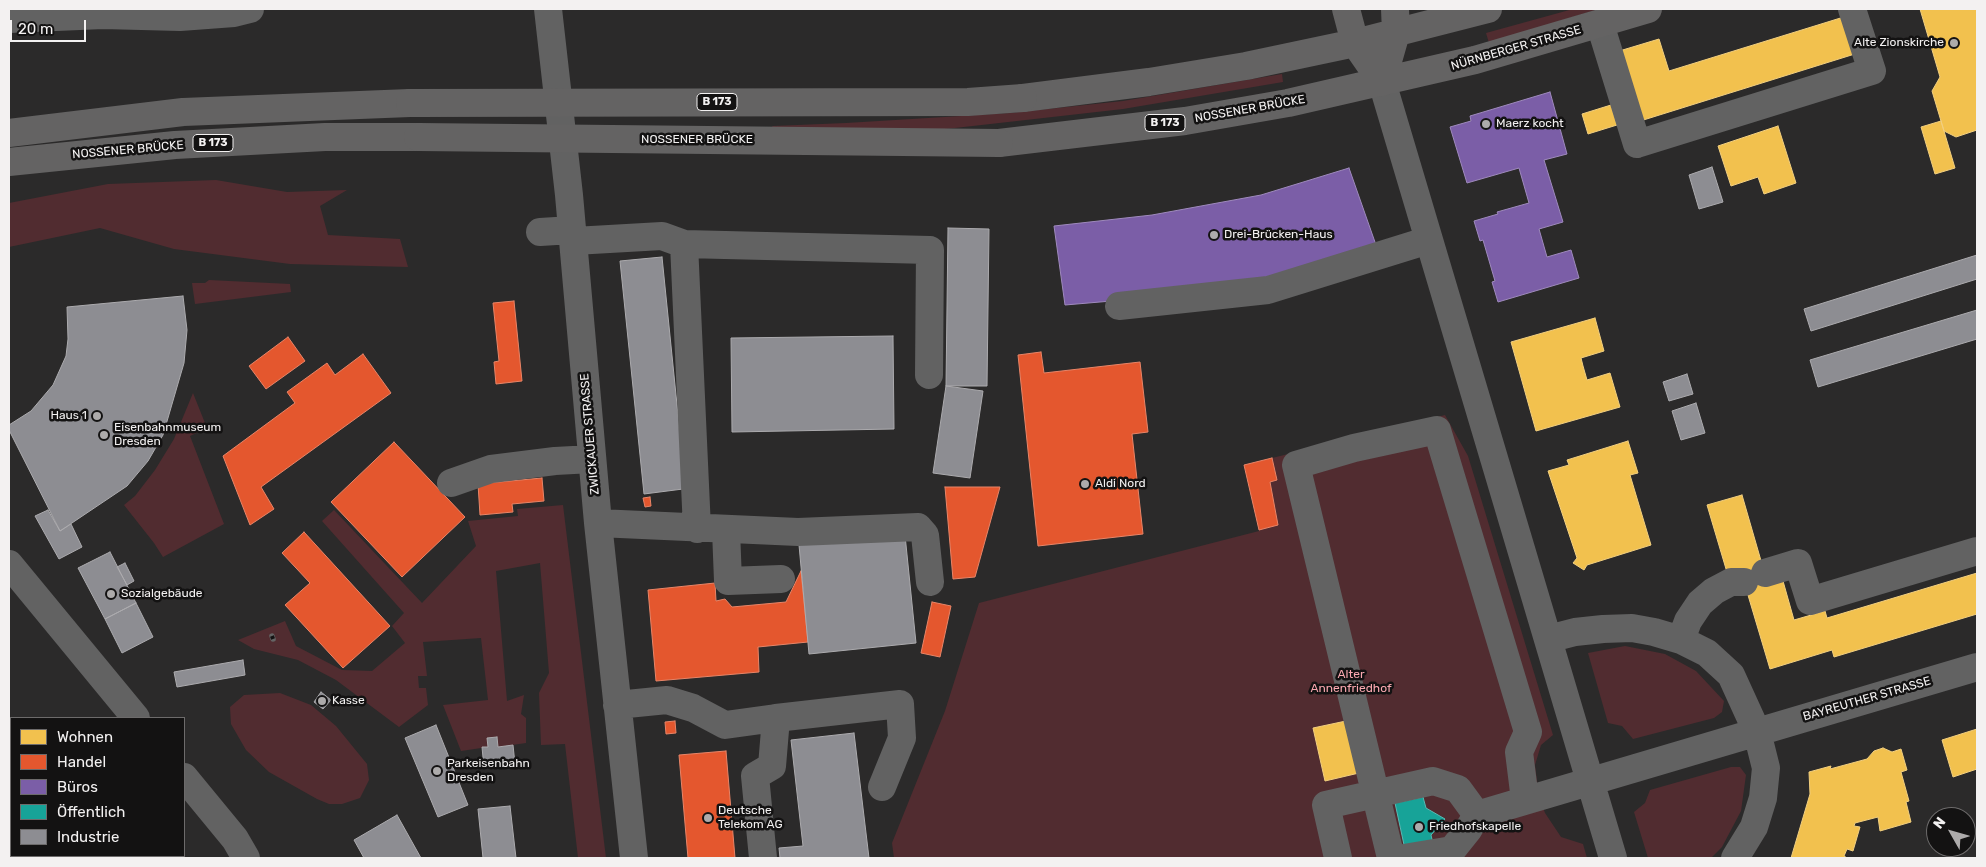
<!DOCTYPE html>
<meta charset="utf-8">
<style>
body{margin:0}
#map{position:relative;width:1986px;height:867px;overflow:hidden;background:#2b2a2a;font-family:Rubik,sans-serif}
canvas{display:block}
.frame{position:absolute;inset:0;border:10px solid #f3f1f1;pointer-events:none}
.legend{position:absolute;left:10px;top:717px;width:175px;height:140px;box-sizing:border-box;background:#131212;border:1px solid #6d6b6b;margin:0;padding:6px 9px;list-style:none;font-size:15px;color:#f3f1f1}
.legend li{display:flex;align-items:center;gap:10px;height:25px}
.legend b{width:25px;border:1px solid #6d6b6b}
.north{position:absolute;left:1926px;top:807px;width:50px;height:50px;box-sizing:border-box;background:#131212;border:1px solid #6d6b6b;border-radius:50%;rotate:308deg;font-size:14px;font-weight:700;line-height:20px;text-align:center;color:#f3f1f1}
.north::after{content:'';display:block;margin:auto;width:18px;height:22px;background:#adabab;clip-path:polygon(50% 0,100% 100%,50% 72%,0 100%)}
.scale{position:absolute;left:10px;top:20px;width:76px;height:22px;box-sizing:border-box;border:2px solid #f3f1f1;border-top:0;padding-left:6px;font-size:15px;line-height:18px;white-space:nowrap;color:#f3f1f1;-webkit-text-stroke:4px #131212;paint-order:stroke}
</style>
<div id="map">
<canvas width="1986" height="867"></canvas>
<div class="frame"></div>
<ul class="legend">
<li><b style="height:14px;background:#f2c14e"></b>Wohnen</li>
<li><b style="height:14px;background:#e4572e"></b>Handel</li>
<li><b style="height:14px;background:#7b5ea7"></b>Büros</li>
<li><b style="height:14px;background:#17a398"></b>Öffentlich</li>
<li><b style="height:14px;background:#8d8d92"></b>Industrie</li>
</ul>
<div class="north">N</div>
<div class="scale">20 m</div>
</div>
<script>
const ctx = document.querySelector('canvas').getContext('2d');
ctx.lineJoin = 'round';
function fillPath(path, color) { ctx.fillStyle = color; ctx.fill(path, 'evenodd'); }
const poly = rows => new Path2D(rows.map(r => 'M' + r).join(''));
function strokePath(path, color, width, dash) { ctx.strokeStyle = color; ctx.lineWidth = width; ctx.lineCap = dash ? 'butt' : 'round'; ctx.setLineDash(dash || []); ctx.stroke(path); }
function label(font, color, halo, rows, align = 'center') {
  ctx.font = font + ' Rubik,sans-serif'; ctx.lineWidth = 5; ctx.setLineDash([]); ctx.textBaseline = 'middle'; ctx.strokeStyle = halo; ctx.fillStyle = color; for (const [text, x, y, turn = 0] of rows) {
    ctx.save(); ctx.translate(x, y); ctx.rotate((+turn || 0) * Math.PI / 180); ctx.textAlign = isNaN(turn) ? turn : align; if (halo) ctx.strokeText(text, 0, 0); ctx.fillText(text, 0, 0); ctx.restore();
  }
}
fillPath(poly([
 [1573,9,1599,9,1489,43,1486,33],
 [1282,74,1283,82,1123,109,955,128,905,133,770,128,773,126,846,123,1010,113,1123,101],
 [216,180,287,192,347,190,320,206,328,235,400,239,408,267,290,264,174,249,100,228,9,247,9,203,108,184],
 [209,280,290,284,291,292,195,304,192,283,205,283],
 [193,393,207,428,190,436,224,524,163,557,154,543,124,505,135,496,155,470,174,439],
 [1445,415,1468,456,1553,735,1541,745,1535,765,1539,796,1545,813,1561,837,1583,844,1587,858,894,858,892,843,945,711,979,603,1259,531,1244,465],
 [563,505,606,858,578,858,565,744,541,745,539,693,549,673,540,563,496,571,507,701,524,695,521,714,526,718,526,743,498,747,497,737,488,738,488,747,461,751,443,705,488,700,481,638,423,642,427,676,418,676,419,688,426,688,428,705,399,727,336,680,298,660,254,649,238,640,285,621,296,646,342,670,372,671,405,643,392,626,404,613,322,521,334,510,422,603,476,546,468,521,518,516,517,509],
 [1625,646,1665,654,1696,671,1724,701,1722,712,1714,718,1633,739,1622,726,1608,723,1588,653],
 [280,693,311,705,336,726,367,764,369,780,360,798,342,804,329,804,317,799,269,772,246,750,231,724,230,707,244,695],
 [1731,767,1740,767,1746,775,1741,811,1722,847,1711,858,1648,858,1634,812,1645,803,1650,790]
]), '#512c30');
const homes = poly([
 [1920,9,1977,9,1977,130,1956,137,1944,131,1932,91,1940,77,1920,9],
 [1847,16,1858,53,1637,122,1616,52,1659,39,1669,71,1847,16],
 [1611,105,1617,125,1588,134,1582,114,1611,105],
 [1941,121,1955,168,1935,174,1921,127,1941,121],
 [1778,126,1796,183,1764,194,1758,177,1731,186,1718,146,1778,126],
 [1595,318,1604,351,1581,358,1583,366,1587,380,1610,373,1620,407,1536,431,1511,342,1595,318],
 [1628,441,1638,473,1630,475,1651,545,1587,565,1584,570,1573,563,1577,558,1548,471,1569,465,1567,460,1628,441],
 [1742,495,1768,585,1783,581,1794,620,1825,611,1827,618,1977,573,1977,614,1834,657,1832,650,1770,669,1742,575,1729,579,1707,505,1742,495],
 [1346,721,1359,773,1325,781,1313,728,1346,721],
 [1977,729,1977,769,1953,777,1942,740,1977,729],
 [1883,748,1892,752,1901,749,1907,770,1901,772,1909,801,1906,802,1911,822,1880,831,1878,817,1855,823,1854,826,1860,827,1853,851,1847,849,1844,856,1847,858,1791,858,1810,794,1809,772,1831,766,1830,769,1867,759,1874,751,1883,748]
]);
fillPath(homes, '#f2c14e');
strokePath(homes, '#f2cf7f', 1);
const shops = poly([
 [514,301,522,381,496,384,494,362,499,361,493,303,514,301],
 [288,337,305,361,266,389,249,366,288,337],
 [1041,352,1044,373,1140,362,1148,432,1132,434,1143,534,1038,546,1018,355,1041,352],
 [363,354,391,393,261,487,274,509,250,525,223,456,295,403,287,392,327,363,335,375,363,354],
 [394,442,465,517,402,577,331,502,394,442],
 [1272,458,1277,480,1270,482,1278,525,1259,530,1244,465,1272,458],
 [542,478,544,501,512,504,513,512,480,515,478,484,542,478],
 [945,487,1000,487,975,577,953,579,945,487],
 [650,497,651,506,645,507,643,498,650,497],
 [304,532,390,626,343,668,285,605,310,583,282,553,304,532],
 [801,571,808,642,758,647,759,672,656,681,648,590,715,583,716,601,725,599,732,607,786,602,801,571],
 [932,602,951,606,940,657,921,653,932,602],
 [675,721,676,733,666,734,665,722,675,721],
 [726,751,735,858,688,858,679,755,726,751]
]);
fillPath(shops, '#e4572e');
strokePath(shops, '#e88568', 1);
const offices = poly([
 [1550,92,1567,154,1544,160,1563,222,1539,229,1547,257,1571,250,1579,278,1498,302,1492,282,1495,281,1483,240,1480,241,1474,221,1498,214,1497,212,1529,203,1519,168,1467,183,1450,127,1471,121,1470,116,1550,92],
 [1349,168,1376,245,1277,275,1170,296,1065,305,1054,226,1152,215,1261,195,1349,168]
]);
fillPath(offices, '#7b5ea7');
strokePath(offices, '#9f8abd', 1);
const public = poly([
 [1423,797,1426,808,1445,819,1431,835,1434,848,1406,854,1395,803,1423,797]
]);
fillPath(public, '#17a398');
strokePath(public, '#59bab3', 1);
const industry = poly([
 [1712,167,1723,202,1699,209,1689,175,1712,167],
 [948,228,989,229,987,386,946,386,948,228],
 [1977,255,1977,279,1811,331,1804,309,1977,255],
 [662,257,683,464,683,489,644,494,620,261,662,257],
 [183,296,187,330,184,363,163,435,148,461,127,486,60,531,9,430,9,425,31,411,53,385,66,356,68,339,67,307,183,296],
 [1977,310,1977,339,1818,387,1810,360,1977,310],
 [893,336,894,429,732,432,731,338,893,336],
 [1687,374,1693,394,1669,401,1663,382,1687,374],
 [946,386,983,391,970,478,933,473,946,386],
 [1696,403,1705,433,1681,440,1672,411,1696,403],
 [48,510,60,531,71,524,82,547,59,559,35,516,48,510],
 [905,535,916,643,809,654,799,545,905,535],
 [110,552,136,603,105,619,78,568,110,552],
 [125,563,134,581,127,585,117,567,125,563],
 [136,603,153,637,122,653,105,619,136,603],
 [243,660,245,675,177,687,174,672,243,660],
 [321,692,331,700,323,709,314,702,321,692],
 [436,725,468,805,438,817,405,738,436,725],
 [854,733,869,858,780,858,779,848,803,846,791,740,854,733],
 [497,737,498,747,513,745,515,764,484,768,482,747,488,747,487,738,497,737],
 [510,806,516,858,483,858,478,809,510,806],
 [397,815,421,858,364,858,354,840,397,815]
]);
fillPath(industry, '#8d8d92');
strokePath(industry, '#acabae', 1);
strokePath(poly([
 [548,9,569,195,598,523,634,858],
 [9,19,103,15,180,17,234,13,250,9],
 [1600,24,1637,144,1872,71,1852,9],
 [1382,82,1613,858],
 [540,232,572,230],
 [574,241,662,236,684,244,930,250,929,375],
 [684,244,697,529],
 [1119,306,1268,290,1429,240],
 [451,483,491,469,555,461,592,459],
 [598,523,798,532,918,527,925,535,930,582],
 [726,530,728,581,781,579],
 [9,564,136,718],
 [1765,573,1798,563,1810,601,1977,551],
 [1548,639,1575,632,1603,629,1632,628,1654,632,1681,640,1707,653,1731,675,1757,732,1766,768,1763,798,1754,827,1735,858],
 [1681,640,1688,621,1700,603,1714,591,1731,582,1744,582],
 [617,705,667,700,693,708,725,725,776,718,772,766,755,776,763,858],
 [776,718,900,704,902,738,882,787],
 [184,777,235,839,246,858],
 [1338,858,1326,805,1433,781,1458,789,1477,815],
 [1391,858,1296,465,1354,448,1437,430,1528,732,1519,752,1525,800],
 [1404,858,1452,850,1468,830,1477,815,1977,667]
]), '#626262', 28);
strokePath(poly([
 [1346,9,1355,43,1382,82],
 [1382,82,1396,33,1395,9],
 [1023,98,1149,82,1246,66,1355,43,1488,9],
 [9,133,183,112,410,103],
 [999,143,1185,121,1288,103,1475,60,1648,9],
 [9,162,175,145,325,137,418,137]
]), '#646363', 28);
const rail = poly([
 [272,636,273,639]
]);
strokePath(rail, '#646464', 5.5);
strokePath(rail, '#131212', 4, [11]);
strokePath(poly([
 [410,103,968,102,1023,98],
 [418,137,999,143]
]), '#646363', 28);
for (const [x, y, r, color] of [
 [1954,43,5,"#adabab"],
 [1486,124,5,"#adabab"],
 [1214,235,5,"#adabab"],
 [97,416,5,"#adabab"],
 [104,435,5,"#adabab"],
 [1085,484,5,"#adabab"],
 [111,594,5,"#adabab"],
 [322,701,5,"#adabab"],
 [437,771,5,"#adabab"],
 [708,818,5,"#adabab"],
 [1419,827,5,"#adabab"]
]) { const dot = new Path2D(); dot.arc(x, y, r, 0, 2 * Math.PI); ctx.fillStyle = color; ctx.fill(dot); strokePath(dot, '#131212', 2); }
for (const [x, y, w] of [
 [717,102,40],
 [1165,123,40],
 [213,143,40]
]) { const box = new Path2D(); box.roundRect(x - w / 2, y - 8.5, w, 17, 4); ctx.fillStyle = '#131212'; ctx.fill(box); strokePath(box, '#f3f1f1', 1); }
label('bold 11px', '#f3f1f1', null, [
 ["B 173",717,102],
 ["B 173",1165,123],
 ["B 173",213,143]
]);
label('12px', '#f3f1f1', '#131212', [
 ["Alte Zionskirche",1944,43,"right"],
 ["Maerz kocht",1496,124],
 ["Drei-Brücken-Haus",1224,235],
 ["Haus 1",87,416,"right"],
 ["Eisenbahnmuseum",114,428],
 ["Dresden",114,442],
 ["Aldi Nord",1095,484],
 ["Sozialgebäude",121,594],
 ["Kasse",332,701],
 ["Parkeisenbahn",447,764],
 ["Dresden",447,778],
 ["Deutsche",718,811],
 ["Telekom AG",718,825],
 ["Friedhofskapelle",1429,827]
], 'left');
label('12px', '#f3f1f1', '#131212', [
 ["NÜRNBERGER STRASSE",1516,48,-16],
 ["NOSSENER BRÜCKE",1250,109,-10],
 ["NOSSENER BRÜCKE",697,140],
 ["NOSSENER BRÜCKE",128,150,-5],
 ["ZWICKAUER STRASSE",590,434,-95],
 ["BAYREUTHER STRASSE",1867,699,-16]
]);
label('12px', '#faa8b0', '#131212', [
 ["Alter",1351,675],
 ["Annenfriedhof",1351,689]
]);
</script>
